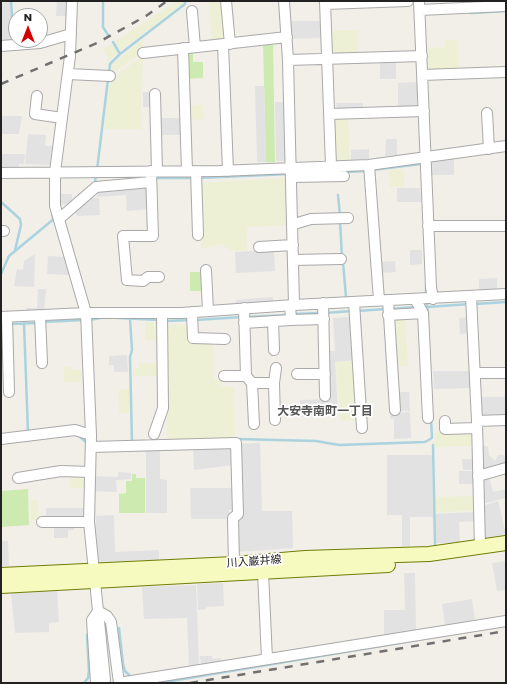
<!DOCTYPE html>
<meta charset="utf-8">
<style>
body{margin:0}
#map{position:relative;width:507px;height:684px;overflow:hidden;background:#f2efe9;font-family:Poppins,sans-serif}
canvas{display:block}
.frame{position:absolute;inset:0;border:2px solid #222;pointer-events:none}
.north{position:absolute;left:8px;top:8px;width:40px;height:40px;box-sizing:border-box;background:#fff;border:1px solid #a7a7a7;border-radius:50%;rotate:0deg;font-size:11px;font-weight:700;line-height:16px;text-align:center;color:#222}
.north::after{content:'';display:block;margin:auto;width:14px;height:18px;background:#d40000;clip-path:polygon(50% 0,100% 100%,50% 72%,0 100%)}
</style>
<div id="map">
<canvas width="507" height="684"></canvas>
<div class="frame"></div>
<div class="north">N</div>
</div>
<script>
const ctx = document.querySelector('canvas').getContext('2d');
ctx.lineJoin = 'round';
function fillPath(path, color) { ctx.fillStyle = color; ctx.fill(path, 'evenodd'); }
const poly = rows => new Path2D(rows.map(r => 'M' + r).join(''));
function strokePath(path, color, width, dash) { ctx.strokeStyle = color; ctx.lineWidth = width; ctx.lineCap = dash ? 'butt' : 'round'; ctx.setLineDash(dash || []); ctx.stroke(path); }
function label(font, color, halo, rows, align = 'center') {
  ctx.font = font + ' Poppins,"Noto Sans JP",sans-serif'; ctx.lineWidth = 3.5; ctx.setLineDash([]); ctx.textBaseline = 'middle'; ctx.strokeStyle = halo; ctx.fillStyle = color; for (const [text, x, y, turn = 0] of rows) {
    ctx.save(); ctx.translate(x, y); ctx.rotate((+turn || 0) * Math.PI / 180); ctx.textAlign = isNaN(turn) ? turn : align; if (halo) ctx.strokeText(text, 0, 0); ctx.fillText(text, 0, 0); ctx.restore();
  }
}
fillPath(poly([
 [177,1,183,1,183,4,120,51,115,41],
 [209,1,223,1,226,40,212,41],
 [358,30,358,54,333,55,330,51,330,31],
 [143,39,144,50,143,52,111,74,111,65],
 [445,40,458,40,459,71,431,72,427,67,426,48,445,47],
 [112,44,118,53,109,61,103,49],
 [143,56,141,129,104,129,109,80],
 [188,105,203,105,204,119,188,120],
 [336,117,348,117,350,161,337,161,334,157,333,120],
 [401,168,402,171,404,171,404,187,390,187,389,170],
 [288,178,289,225,247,227,247,250,232,251,221,244,202,249,199,183],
 [392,317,405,317,408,366,395,367,396,344,393,342],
 [145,322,158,323,158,341,145,340],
 [165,324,185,325,185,328,190,328,191,343,213,342,214,380,221,380,222,387,234,387,235,436,231,440,167,439],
 [354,361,358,420,340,421,336,362],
 [139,363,159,363,160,376,133,376,133,369,139,368],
 [64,367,70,367,71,370,81,370,82,382,64,382],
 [129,389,129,413,119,413,118,390],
 [473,431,473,446,434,447,435,432],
 [70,474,87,474,87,488,70,488],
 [475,496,475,511,435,512,435,497],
 [31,500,38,500,39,520,31,520]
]), '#eef0d5');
fillPath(poly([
 [273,41,275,162,266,162,263,42],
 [193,50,193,62,203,62,203,78,186,79,188,51],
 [190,272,205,272,206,291,190,291],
 [132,474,136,474,136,478,145,478,145,513,119,513,119,494,126,493,126,481,132,481],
 [28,489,29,525,1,527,1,491]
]), '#cdebb0');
fillPath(poly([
 [57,1,67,1,67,16,56,16],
 [10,2,14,43,1,44,1,3],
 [288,21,322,21,323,38,288,39],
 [396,60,396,79,380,79,380,61],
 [417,82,417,106,416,107,398,108,398,83],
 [255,86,264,86,266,162,257,162],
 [143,92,154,92,154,107,143,107],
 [275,102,284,102,286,161,276,161],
 [336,103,363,103,363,110,337,110],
 [1,116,22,116,19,134,1,134],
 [158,118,183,118,183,135,158,135],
 [28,134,46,135,45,146,52,146,50,165,25,164],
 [386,139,397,139,397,155,385,156],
 [369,149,369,159,351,160,351,150],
 [1,154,25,154,24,164,19,164,19,168,1,168],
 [454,158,454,175,430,175,430,162,433,160],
 [147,186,149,209,127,211,126,195,97,197,97,190],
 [397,188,420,188,421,202,397,202],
 [58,194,72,194,72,201,68,204,58,205],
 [91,198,99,198,100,215,77,216,75,210],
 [274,250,275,271,236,273,235,252],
 [410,250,422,250,422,264,410,265],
 [35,254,34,287,14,286,17,269,23,270,24,261],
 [48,256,66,257,71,275,47,274],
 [395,261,396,272,380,273,379,262],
 [497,278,497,290,479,291,479,279],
 [38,289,46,289,44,312,26,312,26,308,37,308],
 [273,297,273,303,236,305,236,300],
 [351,317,354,360,335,362,338,410,321,411,320,416,300,417,300,400,329,399,328,354,330,351,335,351,333,318],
 [469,317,469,333,460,334,459,318],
 [127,355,128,372,114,372,114,365,109,365,109,356],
 [433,371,470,371,471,388,434,389],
 [397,392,409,392,410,411,398,411],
 [479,397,506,397,506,417,483,417,479,413],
 [410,412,411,438,394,439,394,419,390,418,390,413],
 [260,443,262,511,292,511,293,548,237,552,236,518,240,444],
 [193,445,232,445,233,465,194,470],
 [146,446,160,446,160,479,167,480,167,513,146,513],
 [480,446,488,446,489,455,495,461,498,455,506,455,506,465,484,471,480,467],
 [387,455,432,455,433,517,410,517,410,546,402,546,402,515,387,515],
 [462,459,474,459,474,470,463,470],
 [459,471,474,471,474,484,459,484],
 [118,472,131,473,131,479,116,480,117,492,92,491,92,476,118,477],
 [489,476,493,492,506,489,506,498,482,504,481,481,484,477],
 [190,488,235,488,235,510,229,510,229,519,191,519],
 [498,501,506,534,484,538,482,506],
 [46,508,87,508,87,521,46,521],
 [475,512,476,521,459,522,460,543,436,543,435,514],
 [114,515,115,552,159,550,159,560,97,562,94,524,96,524,96,516],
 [54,524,74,524,74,530,68,530,68,538,54,538],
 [1,541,8,541,9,566,1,566],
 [506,561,506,590,497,591,492,563],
 [404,573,415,573,416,630,384,636,384,610,405,610],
 [223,583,224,606,207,607,206,609,198,610,197,584],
 [196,585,199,665,189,667,187,618,144,619,142,587],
 [57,591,59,622,49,623,49,632,15,633,11,593],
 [472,599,475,620,445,625,442,604],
 [200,656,212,656,213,659,221,658,221,662,201,664]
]), '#e2e2e2');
strokePath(poly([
 [11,1,14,42],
 [103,1,103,27,108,35],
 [471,13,506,11],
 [113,42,120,54],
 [109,74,110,64,120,54,185,4,185,1],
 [97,170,108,79],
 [372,170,421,164],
 [344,172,367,171],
 [154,178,193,178],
 [198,178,289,174],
 [95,182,96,174],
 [338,195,340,216],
 [1,202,20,219,21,225,15,250],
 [52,210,53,220],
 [340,221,342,257],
 [343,262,346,297],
 [1,274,9,256,55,218],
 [426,285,426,292],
 [427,303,428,315],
 [475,304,506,302],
 [427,307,470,304],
 [391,309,416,307],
 [357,311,386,309],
 [325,313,352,311],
 [293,314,320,313],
 [247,317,288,315],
 [117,318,160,320],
 [130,319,132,350,130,357,132,442],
 [89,320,106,317],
 [195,320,242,317],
 [165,321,190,320],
 [43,322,84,320],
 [24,323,28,433],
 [9,324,38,323],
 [78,435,88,444],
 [237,439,316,441,339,445,425,442,432,438,431,418],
 [433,445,435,544],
 [119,628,123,664,125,671,131,677],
 [84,683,88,678,89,671,87,635],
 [159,683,423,639]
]), '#aad3df', 2.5);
const street = poly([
 [72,1,70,56,55,172,55,206,86,313,91,435,89,522,105,680],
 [226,1,230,44],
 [284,1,288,60,294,305],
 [325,1,331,166],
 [419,1,431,287,433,299],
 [325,4,408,1],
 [420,10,506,6],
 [192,11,195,47],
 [223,45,228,171],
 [1,46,40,43,71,34],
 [183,48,187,171],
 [143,53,287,37],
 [288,60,422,56],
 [68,74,110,76],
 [422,75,506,72],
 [155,94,157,171],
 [37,96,35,114,62,118],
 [487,113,489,149],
 [329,114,424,111],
 [369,165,379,300],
 [151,171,153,236,123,236,127,280,143,281,148,277,159,277],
 [196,171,198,235],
 [1,173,219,171,369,165,506,146],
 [292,177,344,176],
 [59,219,96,187,151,182],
 [294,224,311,219,348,218],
 [428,226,506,226],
 [1,231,4,231],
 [259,247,293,245],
 [293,260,341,259],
 [206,270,208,311],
 [471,296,477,421,480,548],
 [415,299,423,313,428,418],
 [388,300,395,410],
 [354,302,362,428],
 [323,303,325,396],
 [244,308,246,376,252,383,254,424],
 [192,312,193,338,225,339],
 [388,315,423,313],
 [40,316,42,363],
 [1,317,86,313,181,313,294,305,506,294],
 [7,317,9,392],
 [291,320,324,319],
 [273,321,274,350],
 [244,323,291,320,290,305],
 [475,373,506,373],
 [297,374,325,374],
 [224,376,246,376],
 [252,383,274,383],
 [275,420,274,383,276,368],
 [445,421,445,429,477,428],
 [477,421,506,420],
 [154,434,163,408,162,313],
 [1,439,75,430,91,435],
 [91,447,236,443,238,514,233,518,234,564],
 [478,476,506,468],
 [18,478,61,471,90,472],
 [42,522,89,522],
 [263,572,267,659],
 [98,611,107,616,111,622,119,683],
 [96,683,92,620,98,611],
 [119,683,506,621]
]);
const secondary = poly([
 [1,575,234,564,305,558,429,554,506,543],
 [1,586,388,565]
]);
strokePath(street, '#a9a9a9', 12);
strokePath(secondary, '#707d05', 16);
strokePath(street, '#fff', 10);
strokePath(secondary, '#f7fabf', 14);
strokePath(poly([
 [1,84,97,43,146,16,167,1],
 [190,683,506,631]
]), '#707070', 2.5, [8, 8]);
label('11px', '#222', '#fff', [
 ["川入巌井線",254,562,-4]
]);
label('bold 12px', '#555', '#fff', [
 ["大安寺南町一丁目",325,412]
]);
</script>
